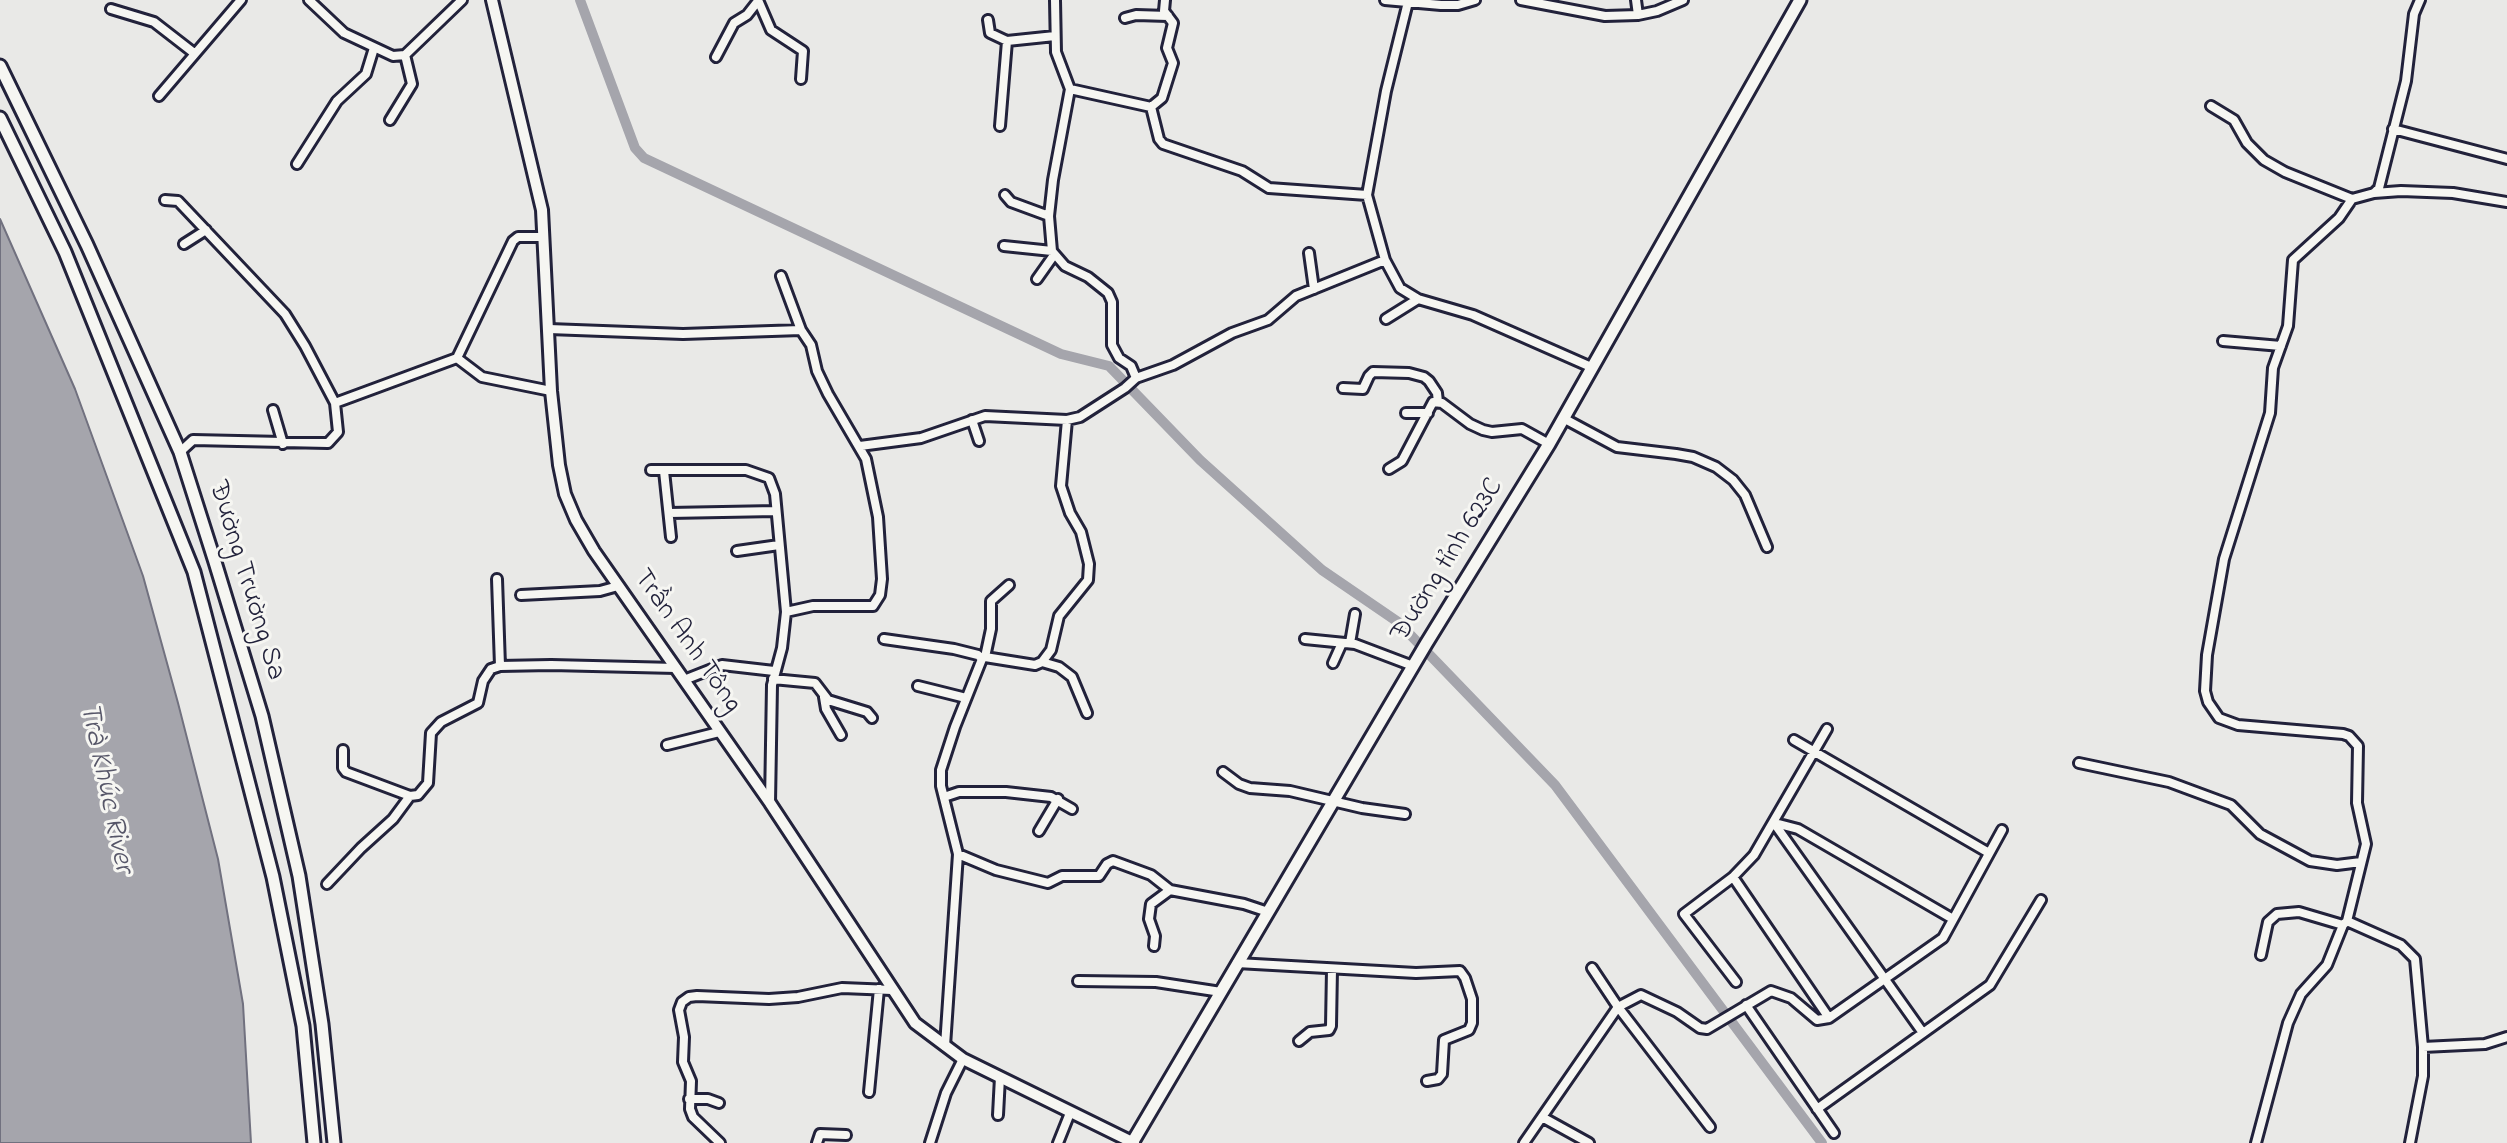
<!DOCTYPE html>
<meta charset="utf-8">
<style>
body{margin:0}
canvas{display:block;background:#e9e9e7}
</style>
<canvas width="2507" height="1143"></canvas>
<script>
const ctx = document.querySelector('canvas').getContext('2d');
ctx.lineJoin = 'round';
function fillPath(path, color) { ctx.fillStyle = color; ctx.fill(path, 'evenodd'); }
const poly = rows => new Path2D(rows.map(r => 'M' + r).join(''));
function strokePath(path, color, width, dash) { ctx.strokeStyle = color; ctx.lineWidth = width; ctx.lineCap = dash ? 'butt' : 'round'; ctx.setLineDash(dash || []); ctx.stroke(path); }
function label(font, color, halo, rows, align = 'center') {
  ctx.font = font + ' "Indie Flower",sans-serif'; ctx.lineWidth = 6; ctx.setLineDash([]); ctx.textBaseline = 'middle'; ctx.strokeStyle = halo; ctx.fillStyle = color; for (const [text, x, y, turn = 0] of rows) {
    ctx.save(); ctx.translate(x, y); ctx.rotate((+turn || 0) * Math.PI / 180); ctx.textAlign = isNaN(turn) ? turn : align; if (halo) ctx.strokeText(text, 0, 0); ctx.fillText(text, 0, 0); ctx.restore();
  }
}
const water = poly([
 [0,219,75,389,143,576,178,703,218,859,243,1004,251,1143,0,1143,0,219]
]);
fillPath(water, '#a5a5ac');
strokePath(water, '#71717f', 2);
strokePath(poly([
 [580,0,635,148,644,158,1061,354,1109,366,1200,460,1322,570,1398,622,1555,785,1822,1143]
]), '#a5a5ac', 10);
const minor = poly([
 [309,0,344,33,393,56,405,55,462,0],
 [758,0,771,30,803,51,801,79],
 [1055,0,1056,52,1070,89,1053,180,1049,216,1052,251,1065,266,1088,277,1108,293,1112,302,1112,345,1119,358,1131,366,1136,378],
 [1385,0,1441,5,1458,5,1475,0],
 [1521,0,1605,16,1638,15,1657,11,1683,0],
 [1636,0,1638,15],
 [1408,2,1386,91,1367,195,1385,260,1400,288,1418,299,1473,315,1591,367],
 [111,9,154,22,194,53],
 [1125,18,1136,15,1168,16],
 [988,20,990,33,1007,41],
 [716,57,734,23,747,15,758,1],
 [1070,89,1151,107,1159,139,1163,144,1242,171,1269,188,1367,195],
 [159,96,241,0],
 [2211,106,2234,120,2247,143,2264,160,2285,172,2352,199],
 [1151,107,1162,98,1173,63,1167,48,1173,23,1164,11,1165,0],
 [390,120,412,84,405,55],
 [1000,126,1007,41,1055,36],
 [2393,129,2507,159],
 [297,164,337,101,366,74,374,48],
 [2374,193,2401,191,2453,193,2507,202],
 [1005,195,1011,202,1049,216],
 [165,200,178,201,285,314,305,346,335,403],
 [184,244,206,230],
 [1004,246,1052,251],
 [1309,253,1314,289],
 [781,276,801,330],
 [1037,279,1054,255],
 [1386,319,1418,299],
 [549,329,683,334,801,330,811,345,817,371,828,394,866,459,878,517,882,579,880,595,873,606,813,606,786,612,782,648,772,685,770,803],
 [2223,341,2281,346],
 [457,358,513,241,518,237,543,237],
 [1343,388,1363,389,1369,376,1373,372,1409,373,1424,377,1429,381,1437,393,1438,402],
 [273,410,283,444],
 [1406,413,1428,413],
 [1563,418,1617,447,1676,454,1693,457,1716,467,1733,480,1745,495,1767,547],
 [972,420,979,441],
 [860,446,921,438,985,416,1067,420,1080,417,1125,388,1136,378,1173,365,1232,333,1268,320,1296,296,1385,260],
 [180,452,193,440,328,443,338,432,335,403,457,358,482,377,551,391],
 [1389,469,1402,461,1433,402,1442,403,1470,424,1483,430,1492,432,1522,429,1549,444],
 [651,470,746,470,769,478,775,494,786,612],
 [664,471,671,537],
 [669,513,776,511],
 [737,551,779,545],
 [497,579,500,666],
 [521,595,600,591,618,586],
 [884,639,954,649,978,655,982,659],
 [1305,639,1355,644,1413,666],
 [1350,643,1355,614],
 [985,657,991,629,991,601,1009,585],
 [1042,662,1059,667,1072,677,1087,713],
 [1333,663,1342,643],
 [773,679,815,683,828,700,867,712,872,718],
 [684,680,722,665,774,671],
 [918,686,966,698],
 [824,697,826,709,841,735],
 [1794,740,1989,853],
 [667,745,719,732],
 [343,750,343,768,346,772,410,796,418,795,428,783,431,733,441,722,478,703,483,681,491,669,500,666,551,665,676,668],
 [2079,763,2169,782,2231,805,2260,834,2310,861,2337,865,2361,862],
 [1223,772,1239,784,1250,788,1290,791,1362,808,1405,814],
 [944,797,959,792,1006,792,1051,797,1072,809],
 [1774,823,1923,1033],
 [1775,823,1798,829,1953,919],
 [1039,831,1058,799],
 [958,854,996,870,1048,883,1062,876,1099,876,1107,864,1113,861,1151,875,1170,890,1244,904,1268,912],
 [1733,877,1829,1018],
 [327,884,361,848,393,819,410,796],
 [2347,921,2401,945,2415,959,2423,1047,2423,1076,2410,1143],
 [1154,946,1155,936,1149,919,1151,904,1170,890],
 [2261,955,2268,922,2277,914,2299,912,2343,925],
 [1237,963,1416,973,1460,971,1465,978,1472,999,1472,1023,1469,1030,1444,1040,1442,1074,1438,1079,1427,1081],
 [1592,968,1618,1007,1710,1127],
 [1078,981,1156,982,1221,992],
 [1736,982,1684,914,1733,877,1754,855,1827,729],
 [1746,1005,1834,1133],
 [1299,1041,1310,1032,1329,1030,1331,1026,1332,969],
 [945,1046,958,854,941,786,941,770,955,727,982,659,985,657,1035,665,1042,662,1051,650,1059,616,1088,580,1089,564,1081,532,1070,513,1061,486,1067,420],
 [2423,1047,2485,1044,2507,1037],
 [869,1092,879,989],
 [689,1099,708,1099,719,1103],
 [1817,1109,1990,985,2041,900],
 [998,1115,1000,1077],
 [1542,1117,1589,1143],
 [720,1143,693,1117,690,1109,691,1081,683,1062,684,1037,679,1010,682,1002,689,997,697,996,769,999,798,997,842,988,892,990],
 [817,1143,820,1134,846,1135],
 [930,1143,946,1093,963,1059],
 [1058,1143,1070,1113],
 [1524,1143,1618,1007,1641,995,1677,1012,1700,1028,1707,1029,1771,991,1791,998,1817,1020,1829,1018,1943,938,2002,830],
 [2256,1143,2288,1023,2301,994,2327,965,2343,925,2347,921,2366,844,2357,803,2358,746,2349,736,2343,734,2238,725,2219,718,2208,702,2205,691,2207,655,2224,559,2270,413,2273,368,2288,326,2293,260,2339,218,2352,199,2374,193,2379,188,2406,81,2414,14,2420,0]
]);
const tertiary = poly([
 [492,0,542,210,551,391,559,465,565,494,576,520,594,551,770,803,915,1023,963,1059,1134,1143]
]);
const secondary = poly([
 [0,66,87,245,180,452,215,562,262,716,299,876,322,1024,334,1143],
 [0,118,65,252,194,572,273,877,303,1026,314,1143],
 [1132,1143,1426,644,1549,444,1800,0]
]);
strokePath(minor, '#22223b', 14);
strokePath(tertiary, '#22223b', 16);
strokePath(secondary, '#22223b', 17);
strokePath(minor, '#f6f6f2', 8);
strokePath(tertiary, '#f6f6f2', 10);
strokePath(secondary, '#f6f6f2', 11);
label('28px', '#22223b', '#f6f6f2', [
 ["Đường tỉnh 623C",1449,561,-58],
 ["Đường Trường Sa",245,581,73],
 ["Trần Anh Tông",686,642,55]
]);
label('italic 30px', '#565668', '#f6f6f2', [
 ["Trà Khúc River",104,788,78]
]);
</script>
